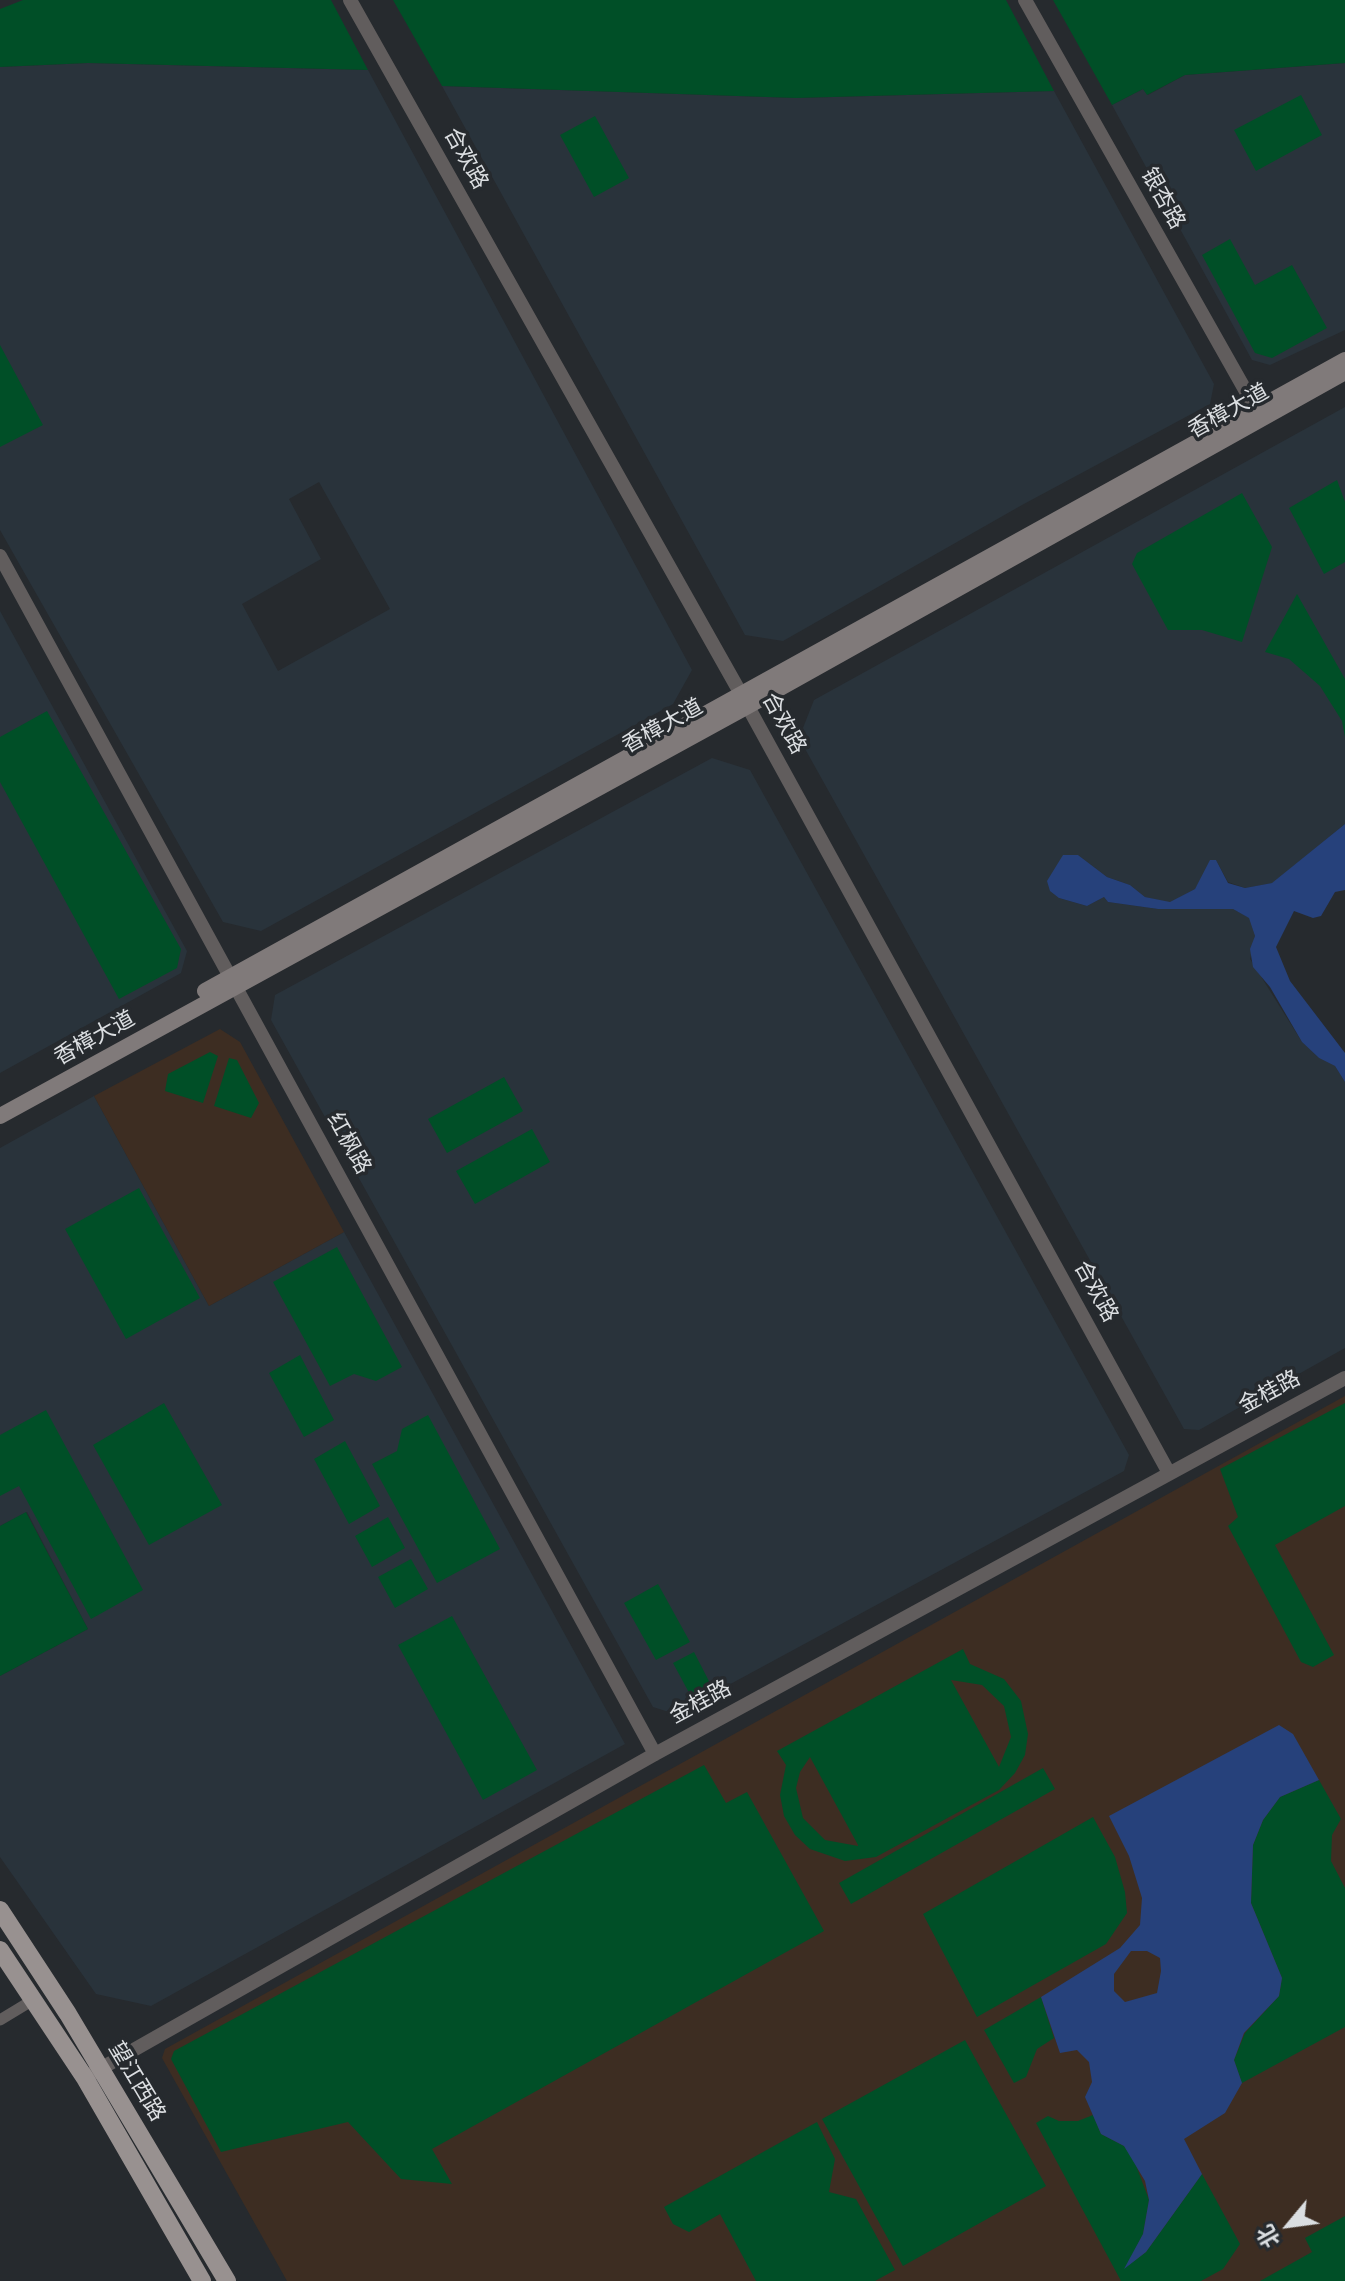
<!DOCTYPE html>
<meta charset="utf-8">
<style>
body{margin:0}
#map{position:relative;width:1345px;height:2281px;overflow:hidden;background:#262a2e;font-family:"Source Serif 4","Noto Sans SC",serif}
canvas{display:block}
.north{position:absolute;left:1249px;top:2185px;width:80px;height:80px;-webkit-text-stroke:6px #262a2e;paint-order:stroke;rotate:241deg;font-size:22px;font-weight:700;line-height:32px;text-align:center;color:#dbdee1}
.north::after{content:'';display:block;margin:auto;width:28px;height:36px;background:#dbdee1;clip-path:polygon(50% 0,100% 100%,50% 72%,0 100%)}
</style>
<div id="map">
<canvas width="1345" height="2281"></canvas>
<div class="north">北</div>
</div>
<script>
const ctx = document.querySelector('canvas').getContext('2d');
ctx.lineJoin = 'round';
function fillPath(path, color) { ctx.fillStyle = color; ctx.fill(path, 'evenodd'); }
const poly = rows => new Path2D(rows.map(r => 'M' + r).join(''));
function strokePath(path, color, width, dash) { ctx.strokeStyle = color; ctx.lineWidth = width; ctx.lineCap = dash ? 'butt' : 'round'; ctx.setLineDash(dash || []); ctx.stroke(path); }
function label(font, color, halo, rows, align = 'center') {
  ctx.font = font + ' "Source Serif 4","Noto Sans SC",serif'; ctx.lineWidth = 7; ctx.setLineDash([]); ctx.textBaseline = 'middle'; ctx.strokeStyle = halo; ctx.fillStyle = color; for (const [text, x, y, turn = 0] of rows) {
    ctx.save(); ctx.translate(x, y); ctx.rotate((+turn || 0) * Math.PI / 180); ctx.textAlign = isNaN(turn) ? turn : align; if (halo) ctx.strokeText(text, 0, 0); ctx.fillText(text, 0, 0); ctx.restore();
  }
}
fillPath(poly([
 [88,63,368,70,692,670,673,704,261,931,223,922,0,530,0,67],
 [319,482,390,609,278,671,242,604,321,559,289,499],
 [1345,63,1345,330,1270,365,1252,360,1112,105,1143,89,1148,95,1185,75],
 [442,86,796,98,1054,91,1214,384,1210,404,1022,505,783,641,745,635],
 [1345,407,1345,824,1273,883,1245,888,1228,882,1216,860,1195,889,1170,903,1145,897,1130,885,1107,877,1078,855,1063,855,1059,898,1087,906,1104,897,1108,902,1158,909,1233,909,1250,918,1255,936,1250,959,1302,1042,1319,1058,1335,1066,1345,1082,1345,1348,1199,1430,1184,1429,799,738,814,700],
 [0,611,187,951,181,973,0,1073],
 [712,758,750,770,1129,1455,1124,1471,675,1714,653,1707,271,1020,275,995],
 [94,1096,209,1306,344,1232,625,1744,151,2006,96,1994,0,1857,0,1676,88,1629,27,1512,0,1526,0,1148]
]), '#29333b');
fillPath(poly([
 [220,1029,240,1042,344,1232,209,1306,94,1096],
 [1345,1396,1345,2281,287,2281,162,2058,165,2049]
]), '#3d2d22');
fillPath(poly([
 [23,0,331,0,368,70,88,63,0,67,0,9],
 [393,0,1006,0,1054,91,796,98,442,86],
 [1053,0,1345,0,1345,63,1185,75,1147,95,1143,89,1112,105],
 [1301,95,1322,135,1256,171,1234,130],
 [595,116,629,178,594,197,560,135],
 [1230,239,1255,285,1292,265,1327,328,1272,358,1255,353,1202,255],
 [0,345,43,425,0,447],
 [1337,480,1345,502,1345,562,1324,574,1289,508],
 [1242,493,1272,547,1242,642,1202,630,1168,630,1132,564,1137,553],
 [1297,594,1345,679,1345,737,1342,721,1320,686,1289,659,1265,652],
 [47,711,181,949,177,968,119,999,0,782,0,737],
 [210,1052,218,1056,203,1103,165,1091,168,1074],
 [229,1058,237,1060,259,1103,251,1118,214,1106],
 [504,1077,523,1111,447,1153,428,1119],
 [532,1129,550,1162,475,1204,456,1171],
 [139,1188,200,1298,126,1339,65,1229],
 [337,1247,402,1367,376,1381,354,1374,330,1386,273,1282],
 [300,1355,334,1420,304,1437,269,1373],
 [164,1403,222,1505,149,1545,93,1445],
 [1345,1403,1345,1506,1275,1545,1334,1655,1313,1667,1301,1662,1228,1526,1238,1517,1220,1469],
 [46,1410,143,1590,91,1619,19,1486,0,1496,0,1435],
 [428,1415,500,1549,437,1583,372,1464,397,1451,402,1429],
 [345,1441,380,1506,349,1524,314,1459],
 [26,1512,88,1629,0,1676,0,1526],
 [388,1517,405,1548,372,1567,355,1536],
 [411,1559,428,1589,395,1608,378,1577],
 [658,1584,690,1642,656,1660,624,1603],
 [452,1616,537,1770,483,1800,398,1645],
 [963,1649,970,1664,1004,1679,1021,1701,1028,1734,1025,1755,1015,1773,999,1790,876,1857,845,1861,810,1849,795,1835,784,1816,780,1795,786,1765,777,1751],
 [951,1680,982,1685,1004,1706,1011,1737,999,1767],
 [810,1757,858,1845,858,1846,825,1840,803,1818,796,1788,800,1772],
 [694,1652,713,1689,693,1700,673,1663],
 [704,1765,726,1803,747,1792,824,1931,432,2149,452,2184,401,2179,348,2122,221,2152,171,2059,174,2051],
 [1043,1768,1055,1789,851,1904,839,1883],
 [1319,1780,1341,1819,1332,1835,1331,1861,1345,1888,1345,2027,1242,2083,1234,2060,1245,2033,1279,1996,1282,1978,1251,1903,1253,1845,1263,1820,1280,1797],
 [1093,1817,1115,1857,1125,1892,1127,1913,1106,1944,977,2017,923,1914],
 [1041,1997,1054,2038,1037,2049,1026,2077,1014,2083,984,2030],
 [965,2040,1046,2186,903,2266,822,2119],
 [1093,2115,1101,2134,1124,2146,1134,2160,1149,2200,1143,2234,1126,2267,1146,2252,1202,2174,1240,2244,1223,2269,1201,2281,1121,2281,1036,2123,1048,2116,1059,2121,1078,2121],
 [817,2122,835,2159,829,2192,856,2199,895,2270,875,2281,756,2281,720,2214,689,2232,673,2224,664,2207],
 [1345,2216,1345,2281,1260,2281,1312,2252,1305,2238]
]), '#004f27');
fillPath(poly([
 [1345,824,1345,890,1335,892,1321,916,1313,918,1294,911,1276,947,1290,981,1345,1053,1345,1082,1335,1066,1319,1058,1302,1042,1270,987,1253,967,1250,949,1255,936,1249,918,1233,909,1158,909,1108,902,1104,897,1087,906,1059,898,1050,891,1047,881,1063,855,1078,855,1107,877,1130,885,1145,897,1170,902,1195,889,1210,860,1216,860,1228,883,1245,888,1272,883],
 [1279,1725,1293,1734,1319,1780,1280,1797,1263,1820,1253,1845,1251,1903,1282,1978,1279,1996,1244,2033,1234,2060,1242,2083,1225,2113,1184,2139,1202,2174,1146,2252,1124,2269,1143,2234,1149,2200,1145,2181,1124,2146,1101,2134,1085,2097,1092,2082,1089,2062,1077,2050,1060,2053,1041,1997,1120,1948,1140,1925,1142,1898,1129,1856,1109,1816],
 [1131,1951,1147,1951,1160,1958,1161,1971,1157,1993,1125,2002,1114,1991,1114,1974]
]), '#26417b');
strokePath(poly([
 [0,2020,33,2000]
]), '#615d5d', 11);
strokePath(poly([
 [350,0,741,694,1169,1473],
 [1025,0,1261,418],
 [0,556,655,1754],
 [93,2073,655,1754,1345,1378]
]), '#615d5d', 14);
strokePath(poly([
 [205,991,1345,360],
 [0,1116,748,706,1345,372]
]), '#807a7a', 16);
strokePath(poly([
 [0,1910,68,2014,227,2281],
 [0,1950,85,2078,202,2281]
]), '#989190', 18);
label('22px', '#dbdee1', '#262a2e', [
 ["合欢路",465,159,61],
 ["银杏路",1162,199,61],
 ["香樟大道",1229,412,-29],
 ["合欢路",783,724,61],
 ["香樟大道",663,727,-29],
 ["香樟大道",95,1039,-29],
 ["红枫路",348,1144,61],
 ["合欢路",1095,1292,61],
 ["金桂路",1270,1393,-28],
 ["金桂路",701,1703,-28],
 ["望江西路",136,2082,59]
]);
</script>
